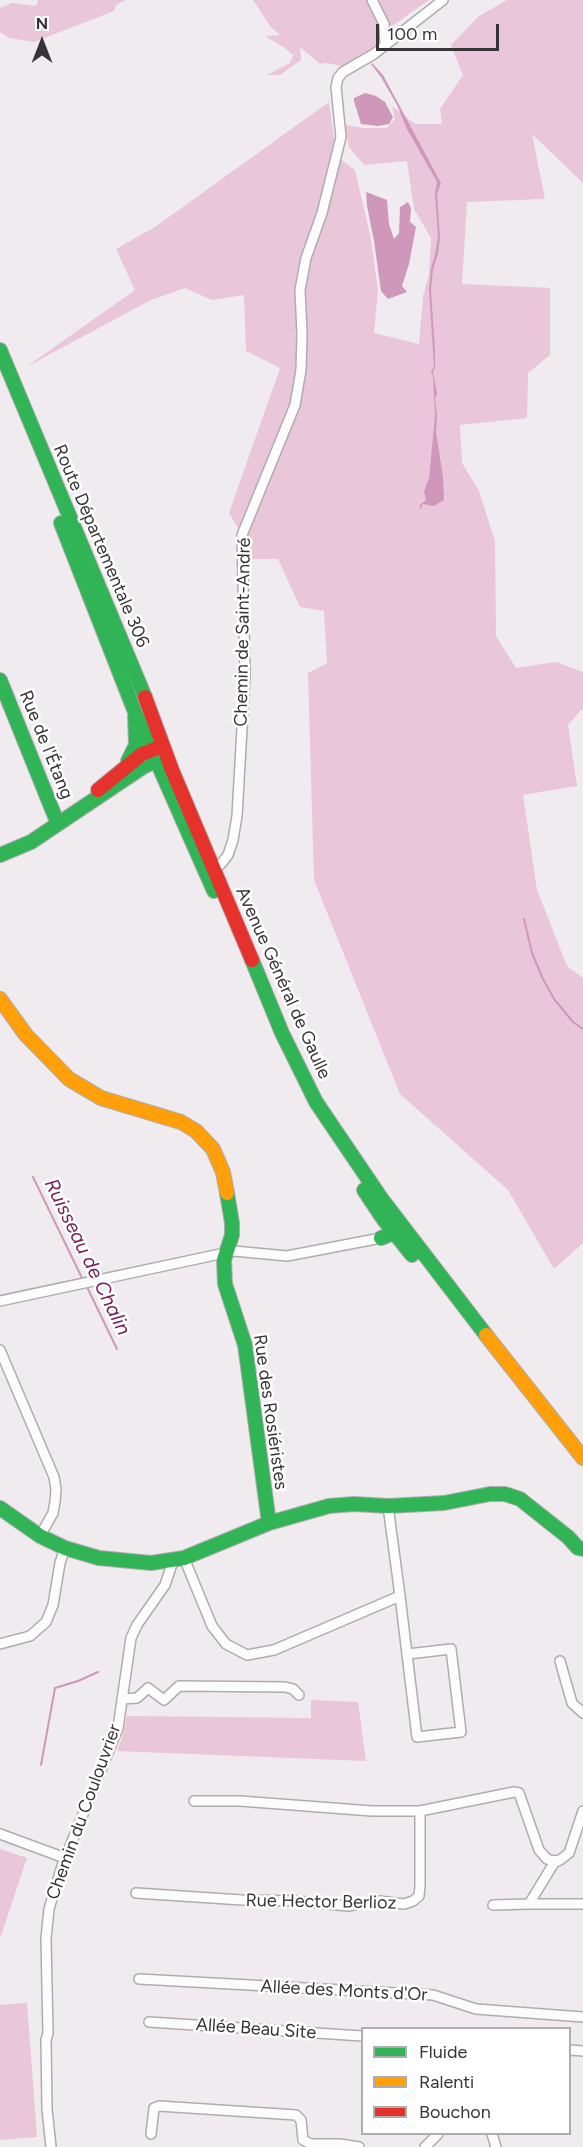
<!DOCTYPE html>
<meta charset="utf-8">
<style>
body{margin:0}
#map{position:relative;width:583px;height:2147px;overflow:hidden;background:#f0ebee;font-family:Figtree,sans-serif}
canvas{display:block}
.legend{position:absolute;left:361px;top:2027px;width:210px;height:108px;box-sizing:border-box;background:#fff;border:2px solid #afaeaf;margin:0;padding:8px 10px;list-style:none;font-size:18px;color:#373436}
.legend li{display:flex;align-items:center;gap:12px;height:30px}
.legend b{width:30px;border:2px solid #afaeaf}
.north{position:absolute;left:12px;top:12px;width:60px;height:60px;-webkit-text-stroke:4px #fff;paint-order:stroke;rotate:0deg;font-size:16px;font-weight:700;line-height:24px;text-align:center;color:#373436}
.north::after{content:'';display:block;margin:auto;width:21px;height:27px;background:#373436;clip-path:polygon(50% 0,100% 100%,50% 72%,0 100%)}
.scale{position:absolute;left:376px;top:24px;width:123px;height:27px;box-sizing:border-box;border:3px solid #373436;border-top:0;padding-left:8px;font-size:18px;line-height:21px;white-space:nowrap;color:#373436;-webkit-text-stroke:4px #fff;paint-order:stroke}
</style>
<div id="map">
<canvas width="583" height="2147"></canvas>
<ul class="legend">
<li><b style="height:8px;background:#30b455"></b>Fluide</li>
<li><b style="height:8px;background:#ff9f0a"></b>Ralenti</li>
<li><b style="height:8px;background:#e5322d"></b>Bouchon</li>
</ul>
<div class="north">N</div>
<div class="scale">100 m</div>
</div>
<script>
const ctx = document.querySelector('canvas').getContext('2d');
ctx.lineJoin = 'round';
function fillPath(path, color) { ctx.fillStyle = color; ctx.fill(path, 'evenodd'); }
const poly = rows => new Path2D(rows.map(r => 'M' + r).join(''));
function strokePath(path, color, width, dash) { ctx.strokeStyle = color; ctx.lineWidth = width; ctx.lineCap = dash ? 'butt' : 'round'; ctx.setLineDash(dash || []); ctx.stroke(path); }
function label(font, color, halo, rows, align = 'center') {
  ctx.font = font + ' Figtree,sans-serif'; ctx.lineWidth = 5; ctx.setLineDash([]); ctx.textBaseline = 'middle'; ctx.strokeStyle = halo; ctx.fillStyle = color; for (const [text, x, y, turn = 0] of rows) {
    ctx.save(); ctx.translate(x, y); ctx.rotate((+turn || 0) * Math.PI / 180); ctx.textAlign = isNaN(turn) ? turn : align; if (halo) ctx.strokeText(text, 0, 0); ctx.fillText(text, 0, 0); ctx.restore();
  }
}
fillPath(poly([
 [38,0,125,0,116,5,114,11,34,42,9,38,0,32,0,8,12,3,36,6],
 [253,0,429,0,382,33,380,45,376,50,342,66,326,63,320,64,300,47,301,60,280,75,267,75,290,63,293,55,285,48,265,36,280,35,270,26],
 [507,0,583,0,583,183,532,134,545,199,467,202,462,284,550,288,550,355,528,373,527,418,460,425,462,463,479,491,495,541,496,636,516,668,556,662,583,672,583,708,568,725,577,786,523,795,537,890,567,966,583,978,583,1243,554,1269,508,1190,400,1094,314,880,308,673,327,663,324,611,300,607,278,559,250,559,242,535,229,513,280,368,246,351,244,295,212,300,185,288,151,300,26,367,135,290,116,249,155,227,329,102,334,138,332,153,355,170,371,239,378,290,374,333,419,344,423,296,429,274,431,238,414,209,407,161,364,165,349,147,345,125,363,128,387,128,395,119,392,106,415,124,442,124,440,109,463,75,451,45,479,16],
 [311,1700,358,1702,366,1761,117,1751,122,1738,127,1716,311,1718],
 [0,1849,27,1858,0,1939],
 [27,2003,37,2137,0,2140,0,2005]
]), '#e9c6da');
fillPath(poly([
 [372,63,383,75,441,183,437,194,440,238,438,254,433,269,431,290,435,351,435,368,433,372,437,394,435,399,437,415,436,432,443,477,444,500,434,506,423,504,420,510,420,505,426,500,424,491,429,478,435,416,433,376,431,372,434,367,433,351,429,290,431,268,435,255,438,236,435,193,437,182,407,129,397,105,381,77,371,64],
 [365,93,376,96,385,102,393,117,389,124,378,126,361,124,354,101,354,98],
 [366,192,387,200,389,224,394,239,399,233,400,207,408,202,411,208,410,222,416,227,409,264,402,286,407,292,388,299,381,291,374,241,367,206]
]), '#cf98ba');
strokePath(poly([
 [524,919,532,953,542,977,554,999,573,1022,583,1029],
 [33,1177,83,1280],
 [86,1285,117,1349],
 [41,1765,55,1688,78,1681,98,1672]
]), '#cf98ba', 2);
const street = poly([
 [372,0,384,24,385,44],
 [214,868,221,864,228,855,233,840,237,816,245,676,242,535,295,405,301,370,302,334,300,290,306,258,322,213,341,137,336,87,338,78,343,72,374,54,443,0],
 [0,1301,234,1251,287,1256,381,1238],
 [0,1350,54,1477,56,1489,55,1502,53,1513,40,1536],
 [184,1558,212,1626,226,1644,247,1655,274,1650,400,1596,388,1506],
 [400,1596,417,1737,461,1732,451,1649,408,1654],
 [0,1644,30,1636,46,1622,53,1605,60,1563,65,1548],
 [560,1661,572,1703,583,1713],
 [122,1699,137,1698,148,1688,164,1700,179,1686,285,1687,293,1689,299,1695],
 [194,1801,240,1801,372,1811,420,1811,514,1792,519,1793,539,1850,547,1859,553,1861,560,1860,569,1853,583,1811],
 [0,1834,65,1858],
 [560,1860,554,1863,529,1904,583,1904],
 [136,1893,242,1900,296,1901,348,1906,379,1901,404,1904,413,1901,419,1896,420,1886,420,1811],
 [493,1905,529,1904],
 [139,1979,433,1995,476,2009,583,2017],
 [149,2022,362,2036],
 [570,2050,583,2051],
 [151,2134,154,2108,159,2106,296,2115,301,2120,303,2140,311,2144,340,2144,359,2147],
 [492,2134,496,2147],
 [51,2147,47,2109,46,2040,48,2033,46,1939,49,1909,62,1866,118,1728,131,1638,137,1625,165,1585,173,1561],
 [425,2147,438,2134]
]);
const fast = poly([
 [0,350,145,697],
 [61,523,135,712,214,891],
 [0,680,58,824],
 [128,761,136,745,135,716],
 [0,855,31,842,143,767,165,757],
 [252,960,282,1033,316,1102,381,1198,486,1335],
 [364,1190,384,1220,412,1255],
 [227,1193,232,1223,232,1235,224,1260,225,1284,245,1345,269,1523],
 [381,1238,404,1229],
 [0,1508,40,1536,65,1548,99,1558,151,1563,184,1558,269,1523,329,1506,354,1504,388,1506,444,1503,490,1494,505,1494,520,1499,568,1537,578,1548,583,1549]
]);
const slow = poly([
 [0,999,26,1035,69,1079,101,1098,181,1122,196,1131,213,1149,223,1172,227,1193],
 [486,1335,583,1458]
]);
const jam = poly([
 [145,697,172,770,252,960],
 [98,790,142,754,160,747]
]);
strokePath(street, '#afacae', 12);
strokePath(fast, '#afacae', 16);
strokePath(slow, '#afacae', 16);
strokePath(jam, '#afacae', 16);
strokePath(street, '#fdfcfc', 9);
strokePath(fast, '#30b455', 14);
strokePath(slow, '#ff9f0a', 14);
strokePath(jam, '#e5322d', 14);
label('18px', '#373436', '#fff', [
 ["Route Départementale 306",101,546,67],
 ["Chemin de Saint-André",243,632,-89],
 ["Rue de l'Étang",46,745,68],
 ["Avenue Général de Gaulle",283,983,66],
 ["Rue des Rosiéristes",270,1412,82],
 ["Chemin du Coulouvrier",84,1812,-70],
 ["Rue Hector Berlioz",321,1902,1],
 ["Allée des Monts d'Or",344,1991,3],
 ["Allée Beau Site",256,2029,4]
]);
label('italic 20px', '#781d5a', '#fff', [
 ["Ruisseau de Chalin",87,1257,64]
]);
</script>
